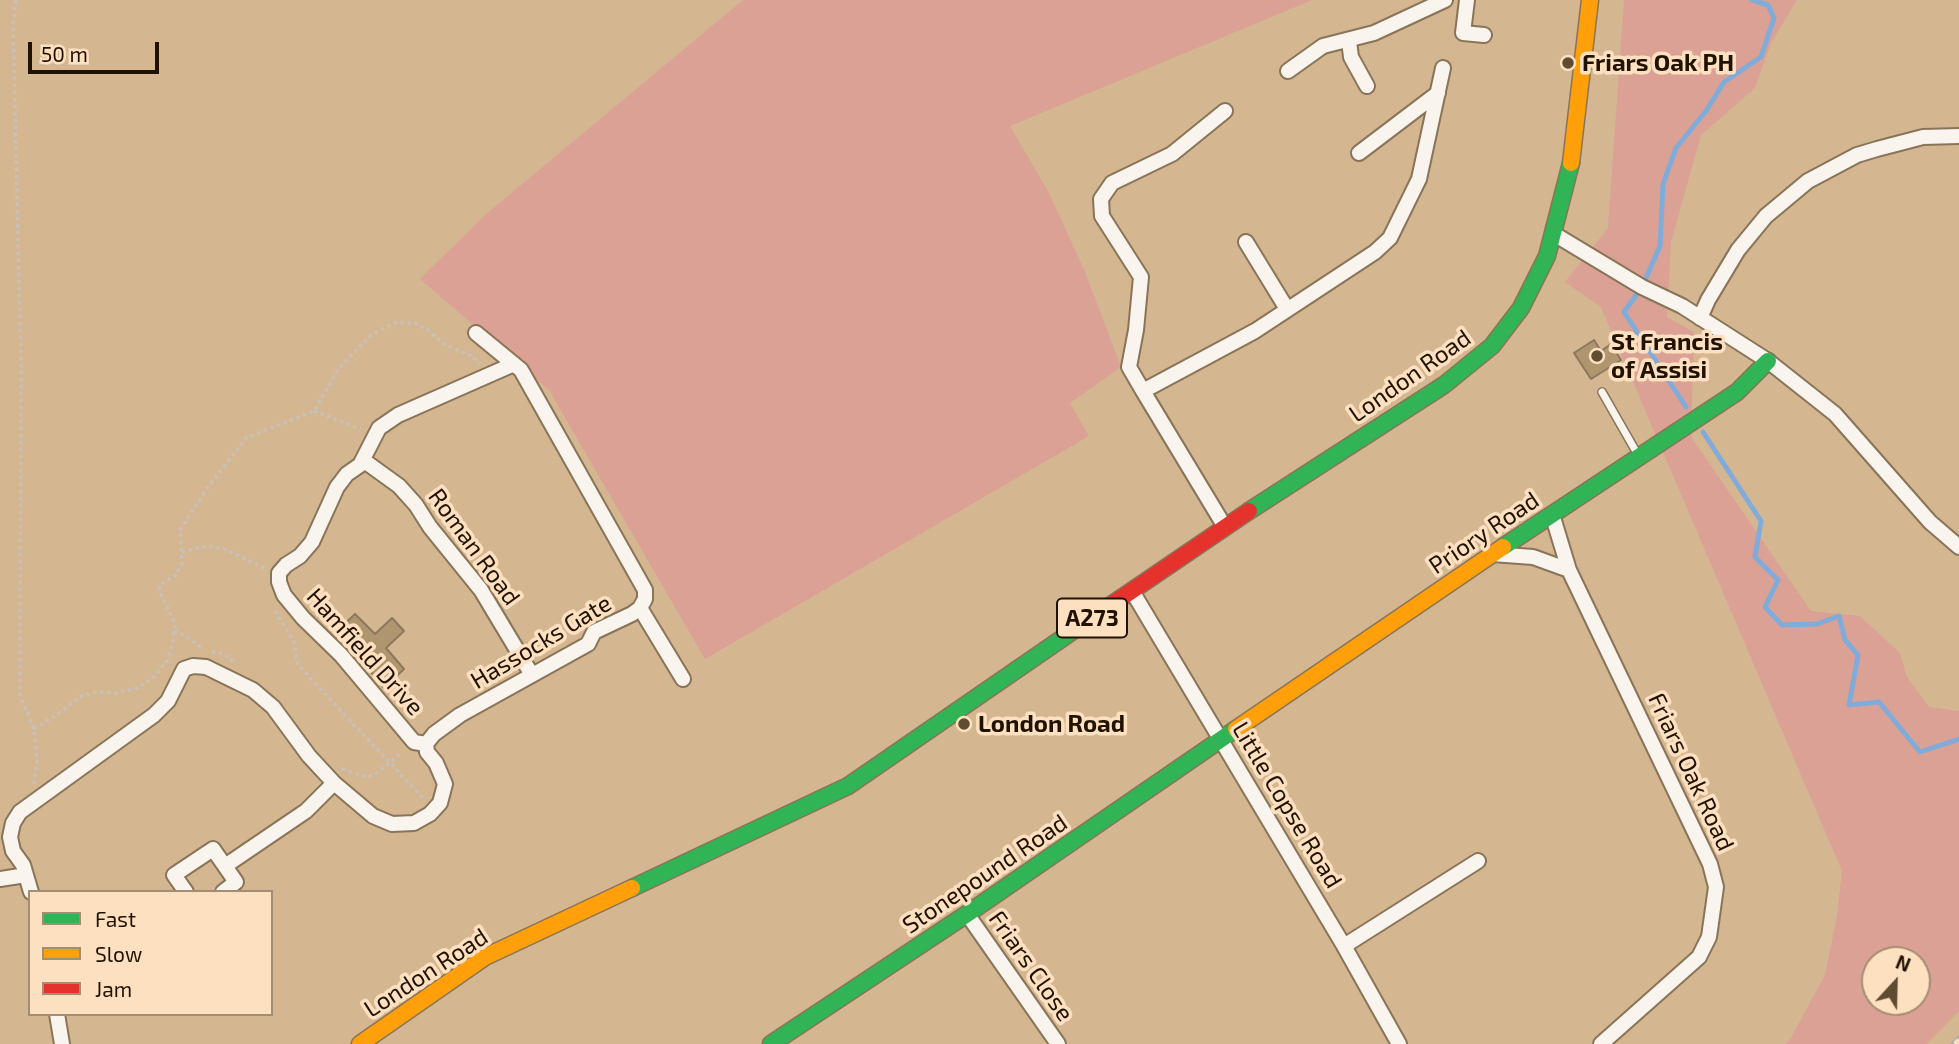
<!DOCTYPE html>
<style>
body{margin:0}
#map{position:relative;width:1959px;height:1044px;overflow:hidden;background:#d4b691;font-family:"Exo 2",sans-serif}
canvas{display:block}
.legend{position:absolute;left:28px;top:890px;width:245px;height:126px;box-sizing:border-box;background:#fce0bf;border:2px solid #a48e73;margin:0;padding:9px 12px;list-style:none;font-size:21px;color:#211200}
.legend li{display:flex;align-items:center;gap:14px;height:35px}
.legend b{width:35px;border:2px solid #a48e73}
.north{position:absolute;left:1861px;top:946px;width:70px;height:70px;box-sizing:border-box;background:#fce0bf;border:2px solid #a48e73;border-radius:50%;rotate:22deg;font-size:19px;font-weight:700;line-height:28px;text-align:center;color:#211200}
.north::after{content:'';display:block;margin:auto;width:24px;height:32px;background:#604b33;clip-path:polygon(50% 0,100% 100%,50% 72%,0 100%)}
.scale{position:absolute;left:28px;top:42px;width:131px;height:32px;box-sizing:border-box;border:4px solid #211200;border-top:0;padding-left:9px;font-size:21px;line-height:24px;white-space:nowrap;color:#211200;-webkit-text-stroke:5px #fce0bf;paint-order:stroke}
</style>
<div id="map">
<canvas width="1959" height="1044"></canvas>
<ul class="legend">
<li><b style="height:9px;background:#30b455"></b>Fast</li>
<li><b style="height:9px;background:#ff9f0a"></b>Slow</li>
<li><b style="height:9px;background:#e5322d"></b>Jam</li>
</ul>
<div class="north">N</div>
<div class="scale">50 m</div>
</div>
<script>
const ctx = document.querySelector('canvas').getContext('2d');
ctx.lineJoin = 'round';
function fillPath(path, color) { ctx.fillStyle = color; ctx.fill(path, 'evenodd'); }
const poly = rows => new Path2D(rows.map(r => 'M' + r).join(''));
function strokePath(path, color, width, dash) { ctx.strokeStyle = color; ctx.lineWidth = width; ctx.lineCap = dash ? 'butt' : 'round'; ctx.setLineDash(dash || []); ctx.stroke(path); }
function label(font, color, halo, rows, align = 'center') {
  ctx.font = font + ' "Exo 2",sans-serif'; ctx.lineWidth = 7; ctx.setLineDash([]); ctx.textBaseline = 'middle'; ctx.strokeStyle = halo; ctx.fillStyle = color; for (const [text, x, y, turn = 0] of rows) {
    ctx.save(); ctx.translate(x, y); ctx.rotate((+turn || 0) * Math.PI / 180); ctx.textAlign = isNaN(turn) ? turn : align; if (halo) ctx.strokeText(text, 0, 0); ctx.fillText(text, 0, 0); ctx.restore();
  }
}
fillPath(poly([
 [743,0,1312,0,1010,126,1049,193,1085,272,1121,367,1070,403,1089,436,705,659,549,390,420,279,485,215],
 [1624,0,1797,0,1771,43,1755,88,1701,135,1671,242,1667,317,1694,332,1691,437,1811,611,1860,616,1900,653,1907,677,1929,707,1959,711,1959,1011,1927,1044,1785,1044,1791,1038,1825,975,1837,916,1842,871,1601,307,1565,282,1608,228],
 [1875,960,1917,960,1917,1002,1875,1002]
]), '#dba195');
strokePath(poly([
 [1686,407,1624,312,1642,287,1660,246,1663,184,1676,148,1706,111,1724,82,1761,57,1774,18,1768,5,1752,0],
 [1703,432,1761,521,1755,557,1778,580,1765,607,1782,625,1817,624,1839,616,1845,640,1858,655,1849,705,1879,702,1920,752,1959,739]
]), '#81acd9', 5);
const building = poly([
 [1594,340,1601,351,1611,344,1621,360,1591,379,1574,353,1594,340],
 [355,614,375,634,392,618,404,631,386,648,404,669,384,688,355,652,334,634,355,614]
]);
fillPath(building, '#b0966f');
strokePath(building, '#8e785d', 2);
const lane = poly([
 [1602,392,1638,455]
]);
const street = poly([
 [1467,0,1463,33,1484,35],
 [1349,41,1351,57,1367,86],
 [1288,71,1323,46,1374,33,1445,0],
 [1359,153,1438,93],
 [1554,234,1642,287,1682,306,1768,361,1835,414,1930,522,1959,547],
 [1246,242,1287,309],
 [1700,318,1708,300,1738,250,1766,216,1808,181,1857,155,1877,149,1923,137,1959,136],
 [1143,391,1129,367,1136,330,1141,277,1102,216,1101,199,1112,183,1172,154,1225,111],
 [363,460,399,486,416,505,430,527,481,590,532,675],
 [1552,514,1569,570,1710,864,1716,887,1709,937,1699,957,1601,1044],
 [1225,527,1143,391,1255,331,1375,252,1390,238,1419,179,1443,68],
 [1492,554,1533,557,1569,570],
 [1132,591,1344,946,1399,1044],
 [640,608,683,679],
 [426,744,414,742,341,655,303,618,284,595,279,582,279,573,286,565,300,556,312,542,337,487,347,474,360,465,379,428,398,415,514,364],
 [225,866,306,811,334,783,373,816,392,824,414,823,430,814,440,803,445,784,436,763,427,752,426,744,434,734,460,715,588,644,594,632,632,614,640,608,645,599,645,590,521,370,476,333],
 [0,879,26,875],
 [31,892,23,865,13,851,10,837,13,823,20,812,154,715,168,701,184,669,193,666,206,667,253,690,273,707,309,756,334,783],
 [186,892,174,875,213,849,236,882,223,892],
 [967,914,1058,1044],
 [1344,946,1478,861],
 [57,1014,62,1044]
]);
const fast = poly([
 [1249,511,1444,385,1492,346,1521,308,1547,256,1571,163],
 [1503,547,1737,392,1768,361],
 [632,888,848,786,1083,624],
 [771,1044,967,914,1236,729]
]);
const slow = poly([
 [1571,163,1590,0],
 [1236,729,1503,547],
 [360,1044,485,957,632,888]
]);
const jam = poly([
 [1083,624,1249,511]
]);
strokePath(lane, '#897458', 10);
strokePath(street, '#897458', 18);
strokePath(fast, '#897458', 19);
strokePath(slow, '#897458', 19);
strokePath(jam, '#897458', 19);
strokePath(poly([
 [16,0,13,25,21,361,20,695,34,729,37,760,34,784],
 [314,411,361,429],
 [182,552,208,546,224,549,266,569],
 [275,611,294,642,298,665,424,799],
 [174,631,186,636,204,650],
 [212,652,224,654,233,662],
 [34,729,64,710,81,696,98,692,115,693,138,688,154,677,167,661,172,647,175,624,159,590,161,584,175,576,182,563,180,530,208,487,246,438,314,411,339,368,371,335,394,323,415,323,428,330,444,344,473,357,480,364],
 [342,769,367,777,377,773,402,752]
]), '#cac0b6', 3.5, [3.5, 3.5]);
strokePath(lane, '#f9f4ee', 7);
strokePath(street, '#f9f4ee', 14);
strokePath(fast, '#30b455', 16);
strokePath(slow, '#ff9f0a', 16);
strokePath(jam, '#e5322d', 16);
const rail = poly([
 [1955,1044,1959,1040]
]);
strokePath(rail, '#b2aba3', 8);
strokePath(rail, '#fce0bf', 5, [16]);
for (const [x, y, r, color] of [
 [1568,63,7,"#604b33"],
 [1597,356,7,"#604b33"],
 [964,724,7,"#604b33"]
]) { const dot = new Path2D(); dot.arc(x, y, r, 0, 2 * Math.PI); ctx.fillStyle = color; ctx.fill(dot); strokePath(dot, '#fce0bf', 2.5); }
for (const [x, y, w] of [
 [1092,618,70]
]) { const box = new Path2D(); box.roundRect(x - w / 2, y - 19.5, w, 39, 5); ctx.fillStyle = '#fce0bf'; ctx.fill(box); strokePath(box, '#211200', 2); }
label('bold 23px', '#211200', null, [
 ["A273",1092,618]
]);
label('bold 24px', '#211200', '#fce0bf', [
 ["Friars Oak PH",1582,63],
 ["St Francis",1611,342],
 ["of Assisi",1611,370],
 ["London Road",978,724]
], 'left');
label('24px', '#211200', '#fce0bf', [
 ["London Road",1410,376,-35],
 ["Priory Road",1484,533,-34],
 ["Roman Road",474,547,54],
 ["Hassocks Gate",541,642,-31],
 ["Hamfield Drive",365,652,48],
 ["Friars Oak Road",1691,772,65],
 ["Little Copse Road",1287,805,59],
 ["Stonepound Road",985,874,-34],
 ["Friars Close",1031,966,55],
 ["London Road",426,973,-33]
]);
</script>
